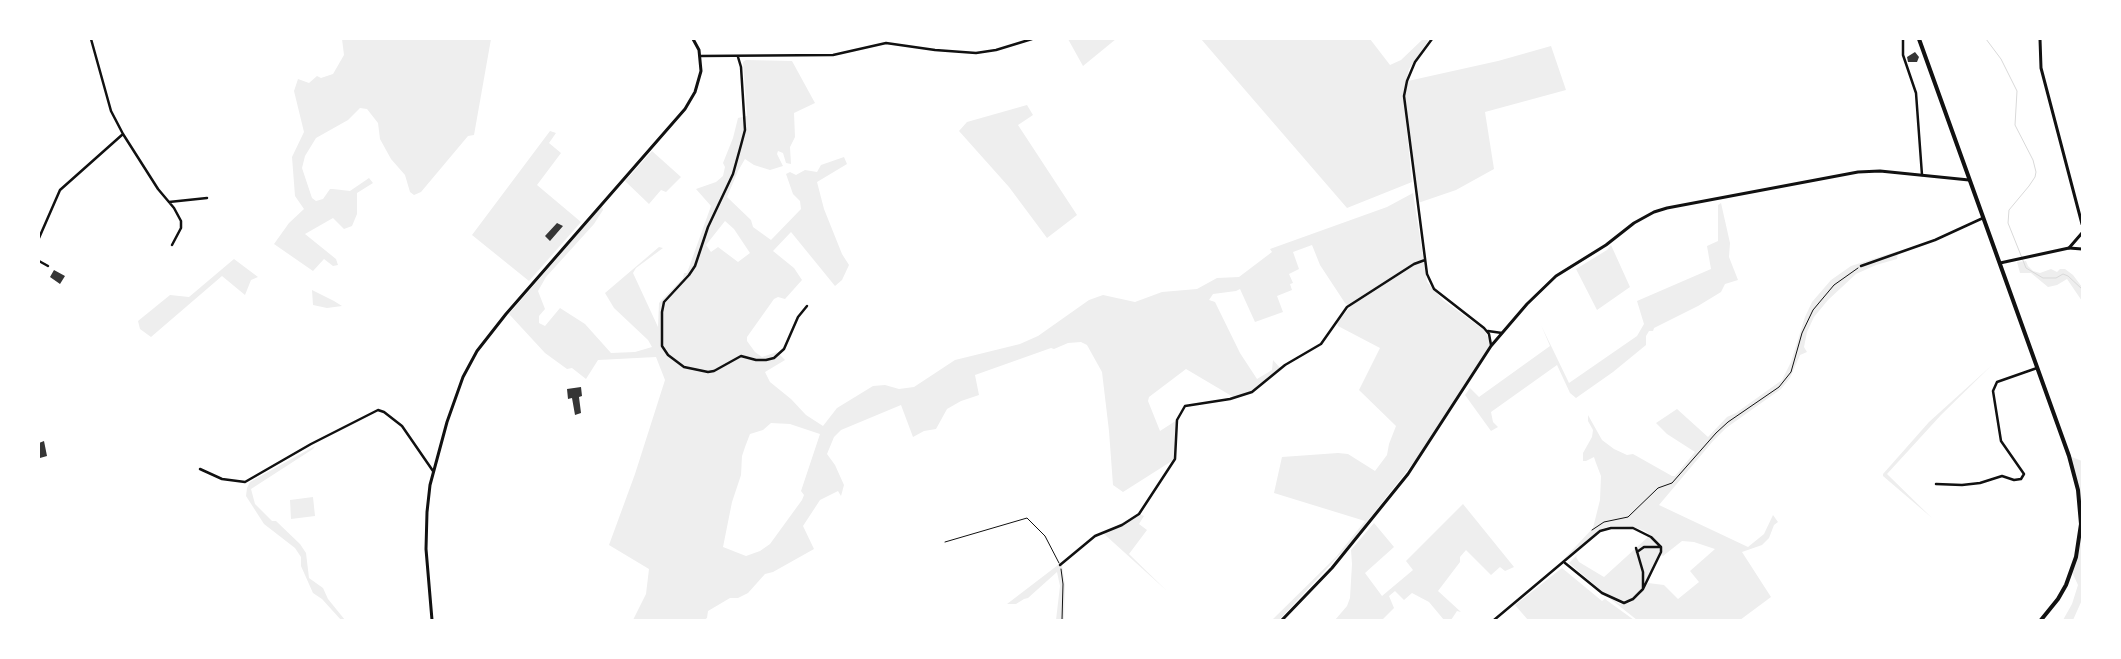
<!DOCTYPE html>
<style>
body{margin:0}
#map{position:relative;width:2121px;height:659px;overflow:hidden;background:#fff;font-family:Manrope,sans-serif}
canvas{display:block}
.frame{position:absolute;inset:0;border:40px solid #fff;pointer-events:none}
</style>
<div id="map">
<canvas width="2121" height="659"></canvas>
<div class="frame"></div>
</div>
<script>
const ctx = document.querySelector('canvas').getContext('2d');
ctx.lineJoin = 'round';
function fillPath(path, color) { ctx.fillStyle = color; ctx.fill(path, 'evenodd'); }
const poly = rows => new Path2D(rows.map(r => 'M' + r).join(''));
function strokePath(path, color, width, dash) { ctx.strokeStyle = color; ctx.lineWidth = width; ctx.lineCap = dash ? 'butt' : 'round'; ctx.setLineDash(dash || []); ctx.stroke(path); }
fillPath(poly([
 [342,39,491,39,474,135,468,136,421,192,414,195,410,192,405,175,391,159,380,139,378,123,367,109,360,108,348,120,316,138,305,156,302,168,312,198,316,201,323,199,330,189,333,189,350,191,369,178,373,183,357,193,357,214,352,226,344,229,333,218,305,234,336,259,338,265,333,266,324,259,313,271,274,244,289,223,304,209,295,196,292,157,304,132,294,91,298,79,309,83,317,76,321,78,333,74,344,55],
 [1068,39,1116,39,1083,66],
 [1201,39,1370,39,1390,65,1401,60,1423,39,1427,39,1428,41,1409,69,1403,93,1412,182,1347,208],
 [1551,46,1566,90,1485,112,1494,169,1456,190,1418,203,1405,96,1408,81,1498,61],
 [746,60,792,61,815,103,794,113,795,137,790,147,791,164,786,163,783,153,778,151,777,154,783,166,770,170,754,165,745,159,738,171,727,197,751,220,753,227,771,240,801,209,800,201,793,194,786,174,790,172,796,175,805,170,817,172,821,165,844,157,847,164,817,182,824,209,842,254,849,265,842,280,835,286,791,232,773,251,794,268,802,280,785,299,778,297,774,299,747,337,747,341,755,352,762,357,777,352,785,360,765,372,770,382,791,399,806,415,823,426,837,408,873,386,885,385,899,389,914,387,955,360,1020,344,1038,336,1089,300,1103,295,1135,302,1162,292,1197,289,1217,278,1239,277,1272,252,1270,249,1387,207,1413,193,1427,282,1443,300,1484,330,1489,339,1490,348,1421,453,1348,546,1279,620,1272,620,1336,557,1365,521,1274,493,1282,457,1338,453,1348,454,1375,471,1387,455,1389,444,1396,426,1359,390,1380,348,1338,326,1337,323,1350,307,1345,303,1320,265,1312,245,1293,252,1299,269,1289,274,1293,283,1290,284,1292,290,1277,296,1283,312,1255,322,1240,289,1236,291,1213,294,1209,300,1215,302,1240,353,1257,379,1272,370,1273,360,1281,369,1252,392,1235,398,1186,369,1149,397,1148,401,1160,431,1177,420,1175,459,1123,492,1113,485,1109,431,1102,372,1087,345,1081,342,1068,343,1054,349,1051,348,975,375,979,395,961,401,947,409,936,429,924,431,913,437,901,405,841,430,834,437,827,454,835,465,844,485,841,496,838,491,820,500,803,526,814,549,773,572,765,574,748,593,738,598,730,598,708,611,707,618,704,620,633,620,646,594,649,569,609,545,635,474,665,380,656,357,598,360,586,379,572,368,567,369,545,353,509,314,602,206,603,210,594,224,546,277,538,291,545,309,539,316,539,323,545,326,560,308,585,324,611,353,635,352,652,347,648,340,614,308,605,293,659,247,663,248,636,268,633,273,658,327,659,303,683,278,684,273,687,273,711,206,696,189,716,182,723,176,725,167,723,163,733,138,738,118,747,116,743,62],
 [725,221,734,229,750,253,738,262,718,247,711,252,706,245],
 [771,423,790,424,820,434,801,491,804,495,802,500,770,544,760,551,746,556,723,547,732,502,741,475,742,456,745,447,750,434,763,430],
 [1027,105,1033,115,1018,125,1077,215,1047,238,1009,187,959,131,967,122],
 [550,131,556,133,549,143,561,153,537,185,581,222,529,281,472,235],
 [652,151,681,177,666,192,661,190,649,204,625,181],
 [1721,203,1730,243,1729,257,1738,280,1725,284,1721,292,1698,306,1654,328,1653,331,1649,331,1646,336,1646,345,1613,372,1576,398,1570,393,1557,365,1491,412,1493,422,1498,427,1491,431,1465,395,1470,388,1479,397,1550,346,1541,325,1569,383,1637,336,1644,324,1637,301,1711,269,1707,246,1718,241,1718,205],
 [1611,245,1630,287,1597,310,1576,269,1607,250],
 [1898,251,1897,259,1876,265,1856,274,1828,300,1814,317,1807,332,1804,347,1807,352,1800,355,1790,378,1781,389,1726,428,1713,441,1659,505,1748,547,1764,534,1773,515,1778,522,1774,525,1769,538,1762,545,1742,552,1771,597,1740,620,1637,620,1608,597,1620,604,1630,603,1640,595,1648,583,1664,585,1678,599,1699,582,1690,571,1715,549,1694,542,1682,541,1663,556,1661,555,1662,545,1645,531,1634,527,1610,526,1599,530,1567,560,1562,561,1593,528,1600,500,1601,476,1596,463,1594,457,1586,461,1583,461,1583,453,1592,437,1593,430,1588,421,1588,415,1602,440,1614,449,1627,455,1633,454,1672,476,1675,476,1695,452,1667,434,1656,423,1677,409,1708,437,1727,417,1736,413,1782,380,1791,362,1805,317,1812,302,1831,280,1851,266],
 [234,259,258,277,251,280,245,295,222,276,151,337,140,329,138,321,170,295,189,297],
 [2026,261,2028,266,2033,271,2040,273,2051,269,2057,272,2060,269,2065,269,2073,275,2082,287,2082,301,2067,279,2057,285,2048,287,2031,273,2020,273,2017,262],
 [312,290,334,301,342,306,327,308,313,305],
 [1992,365,1941,415,1887,474,1932,518,1883,476,1883,474,1929,422],
 [315,446,313,449,251,489,255,504,272,521,276,521,300,544,306,553,309,578,323,588,328,599,345,620,341,620,322,599,313,593,301,566,301,557,295,548,264,524,246,496,247,488,250,482],
 [2069,456,2082,461,2082,600,2073,620,2063,620,2072,604,2078,585,2072,572,2079,539,2081,506],
 [313,497,315,516,291,519,290,500],
 [1463,504,1514,567,1505,571,1500,567,1491,575,1466,550,1460,557,1460,562,1438,591,1461,612,1457,611,1451,620,1444,620,1429,602,1412,593,1404,600,1395,591,1389,596,1394,608,1382,620,1335,620,1347,606,1350,598,1352,564,1351,550,1374,523,1394,547,1365,573,1382,596,1413,570,1406,561],
 [1139,514,1144,516,1139,524,1147,530,1129,554,1167,591,1103,533],
 [1648,537,1659,546,1660,551,1644,585,1638,593,1629,600,1621,601,1603,592,1569,563,1578,554,1576,557,1579,562,1604,577],
 [1058,565,1062,565,1065,585,1064,620,1056,620,1060,586,1057,572,1028,598,1024,599,1016,604,1007,604],
 [1562,568,1602,601,1605,599,1634,620,1528,620,1515,605]
]), '#eee');
strokePath(poly([
 [1986,39,2001,59,2017,91,2015,125,2033,160,2036,172,2035,177,2029,186,2009,210,2008,223,2026,268,2043,278,2056,278,2063,274,2068,276,2082,289]
]), '#d9d9d9', 1);
fillPath(poly([
 [1915,52,1919,57,1917,62,1908,62,1907,57],
 [557,223,563,226,550,241,545,236],
 [54,270,65,276,60,284,50,277],
 [581,387,582,396,579,397,581,413,575,415,572,398,568,399,567,389],
 [44,441,47,456,40,458,39,443]
]), '#353535');
strokePath(poly([
 [1592,530,1604,522,1628,517,1658,488,1672,483,1716,433,1728,422,1779,387,1791,372,1802,333,1813,310,1834,285,1858,268],
 [945,542,1027,518,1045,536,1059,563],
 [1061,569,1063,584,1062,620]
]), '#111', 1);
strokePath(poly([
 [91,39,111,111,123,134,158,189,174,208,181,221,181,228,172,245],
 [1432,39,1415,62,1407,81,1404,96,1427,274,1434,289,1484,328,1489,334,1491,345],
 [1903,39,1903,55,1916,93,1922,175],
 [700,56,833,55,886,43,935,50,976,53,996,50,1032,39],
 [738,57,741,67,745,130,741,145,733,174,708,227,695,266,689,275,664,302,662,312,662,346,668,355,684,367,708,372,714,371,741,356,756,360,766,360,774,358,784,349,798,317,807,306],
 [169,202,207,198],
 [39,238,60,190,123,134],
 [39,261,48,266],
 [1861,266,1935,240,1983,218],
 [1488,331,1502,333],
 [200,469,222,479,245,482,311,444,378,410,384,412,402,426,433,471],
 [1936,484,1962,485,1980,483,2002,476,2014,480,2021,479,2024,474,2001,441,1993,391,1997,382,2037,368],
 [1636,548,1643,572,1643,588],
 [1637,552,1644,547,1661,547],
 [1060,565,1095,536,1122,525,1139,514,1175,459,1177,420,1185,406,1230,399,1252,392,1285,365,1321,344,1347,307,1414,264,1425,260],
 [1494,620,1600,531,1611,528,1633,528,1651,537,1661,547,1661,552,1643,589,1633,599,1624,603,1602,593,1565,563]
]), '#111', 2.5);
strokePath(poly([
 [2069,248,2082,249],
 [432,620,426,549,427,512,430,485,447,422,463,377,477,351,506,314,685,109,695,92,701,71,699,50,693,39],
 [1282,620,1332,568,1408,474,1491,346,1527,304,1556,276,1606,245,1634,223,1654,212,1667,208,1858,172,1880,171,1969,180]
]), '#111', 3);
strokePath(poly([
 [2040,39,2041,68,2082,224],
 [2000,263,2069,248,2082,233]
]), '#111', 3);
strokePath(poly([
 [1919,39,2069,456,2078,490,2081,524,2076,557,2066,585,2058,599,2041,620]
]), '#111', 4);
</script>
